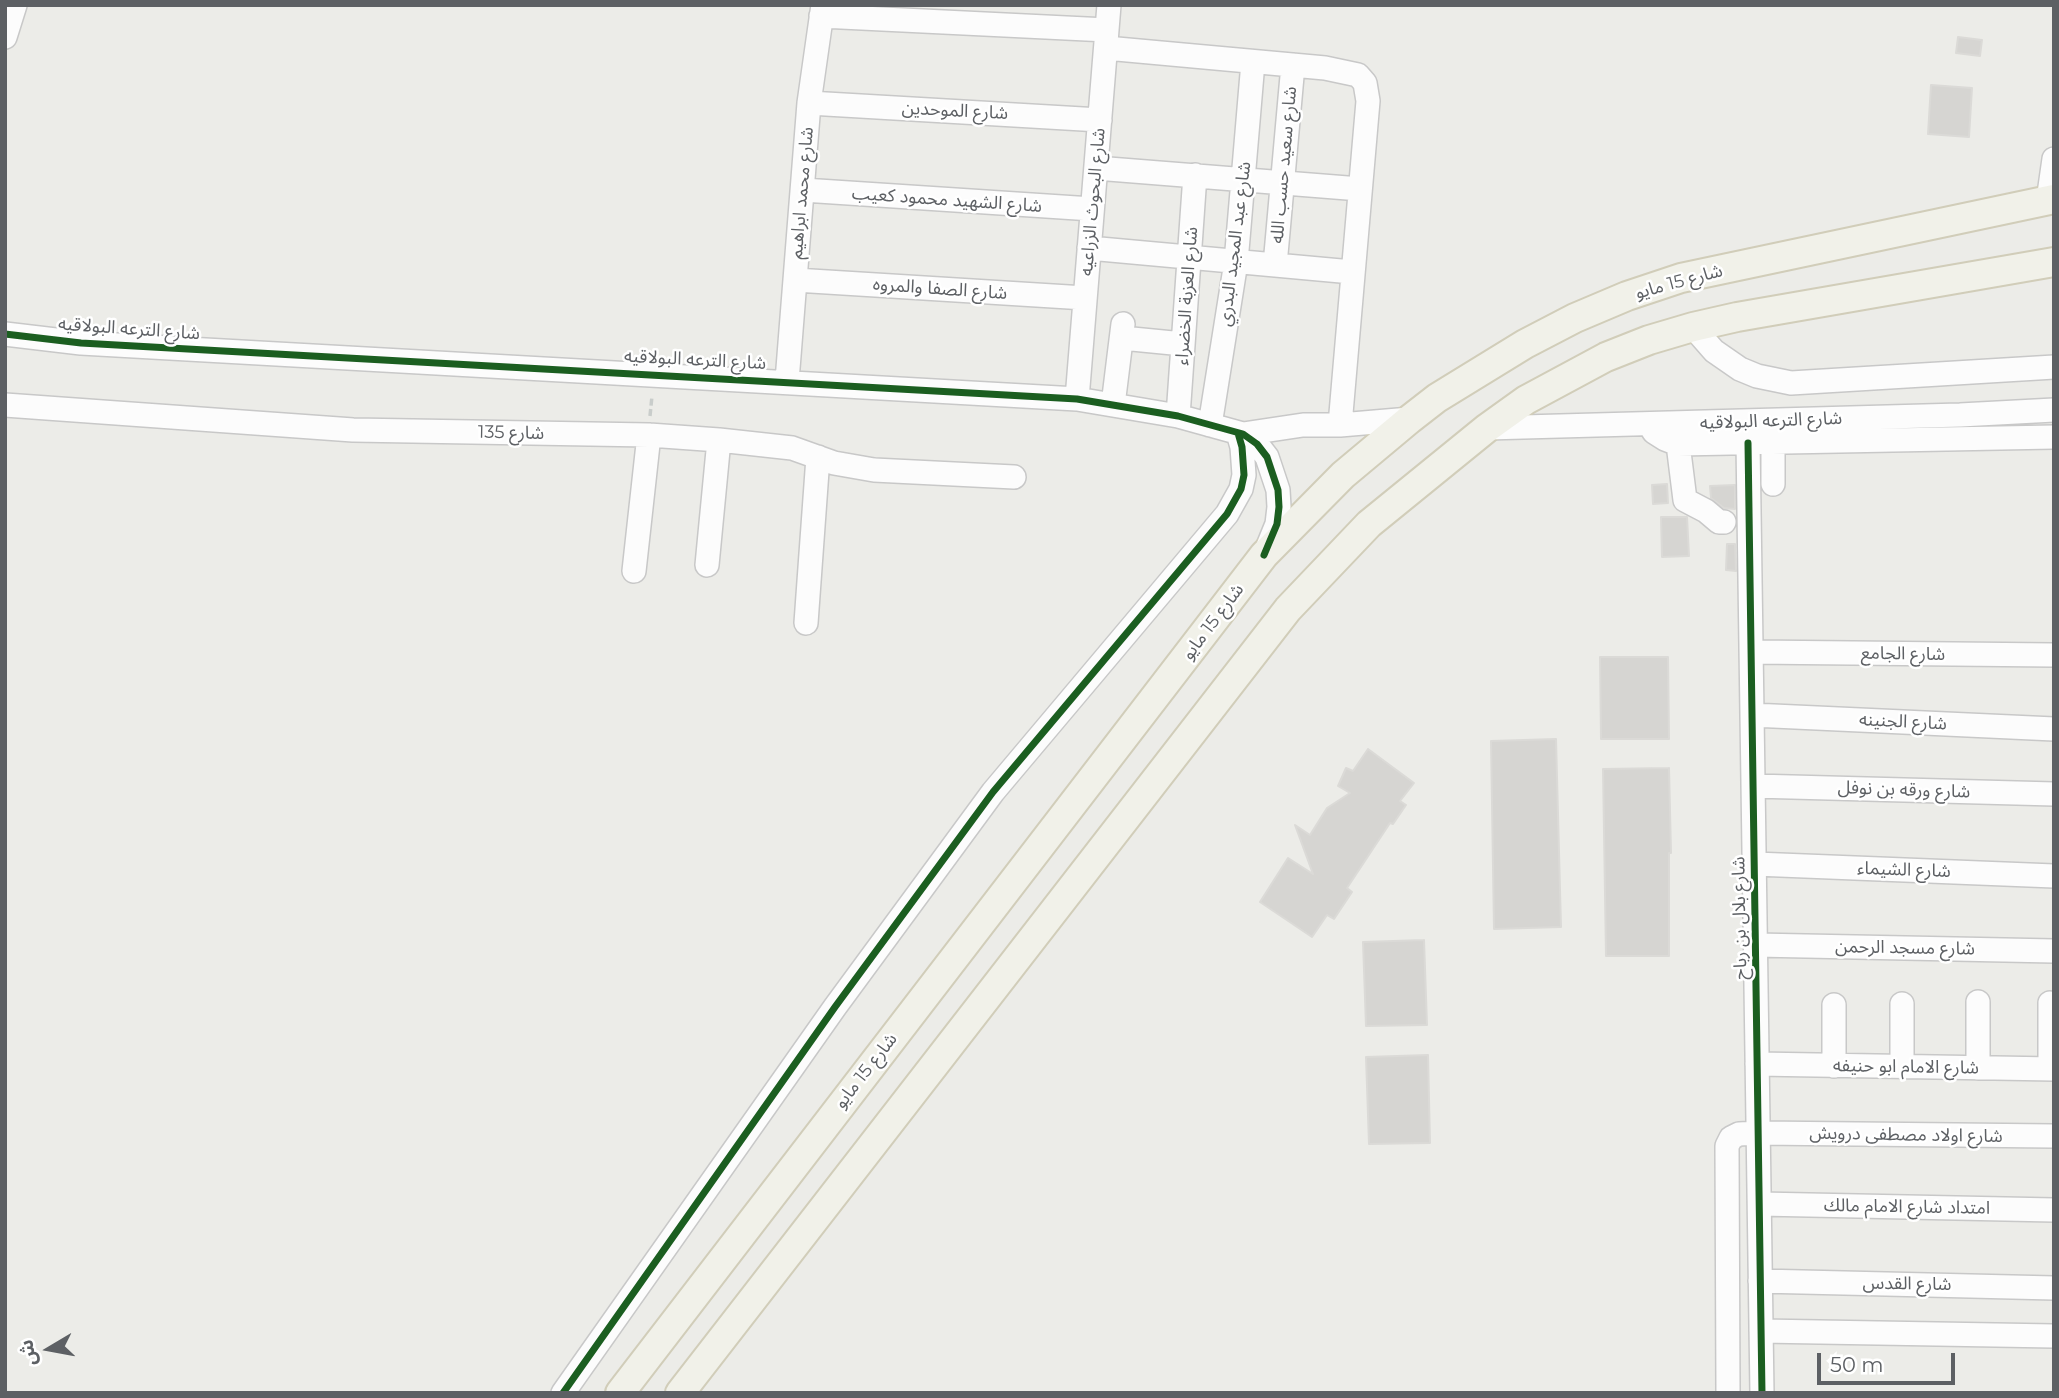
<!DOCTYPE html>
<meta charset="utf-8">
<style>
body{margin:0}
#map{position:relative;width:2059px;height:1398px;overflow:hidden;background:#ecece8;font-family:Montserrat,"Noto Sans Arabic",sans-serif}
canvas{display:block}
.frame{position:absolute;inset:0;border:7px solid #5d6064;pointer-events:none}
.north{position:absolute;left:14px;top:1314px;width:70px;height:70px;-webkit-text-stroke:5px #fff;paint-order:stroke;rotate:260deg;font-size:19px;font-weight:700;line-height:28px;text-align:center;color:#5d6064}
.north::after{content:'';display:block;margin:auto;width:24px;height:32px;background:#5d6064;clip-path:polygon(50% 0,100% 100%,50% 72%,0 100%)}
.scale{position:absolute;left:1817px;top:1353px;width:138px;height:32px;box-sizing:border-box;border:4px solid #5d6064;border-top:0;padding-left:9px;font-size:21px;line-height:24px;white-space:nowrap;color:#5d6064;-webkit-text-stroke:5px #fff;paint-order:stroke}
</style>
<div id="map">
<canvas width="2059" height="1398"></canvas>
<div class="frame"></div>
<div class="north">ش</div>
<div class="scale">50 m</div>
</div>
<script>
const ctx = document.querySelector('canvas').getContext('2d');
ctx.lineJoin = 'round';
function fillPath(path, color) { ctx.fillStyle = color; ctx.fill(path, 'evenodd'); }
const poly = rows => new Path2D(rows.map(r => 'M' + r).join(''));
function strokePath(path, color, width, dash) { ctx.strokeStyle = color; ctx.lineWidth = width; ctx.lineCap = dash ? 'butt' : 'round'; ctx.setLineDash(dash || []); ctx.stroke(path); }
function label(font, color, halo, rows, align = 'center') {
  ctx.font = font + ' Montserrat,"Noto Sans Arabic",sans-serif'; ctx.lineWidth = 5; ctx.setLineDash([]); ctx.textBaseline = 'middle'; ctx.strokeStyle = halo; ctx.fillStyle = color; for (const [text, x, y, turn = 0] of rows) {
    ctx.save(); ctx.translate(x, y); ctx.rotate((+turn || 0) * Math.PI / 180); ctx.textAlign = isNaN(turn) ? turn : align; if (halo) ctx.strokeText(text, 0, 0); ctx.fillText(text, 0, 0); ctx.restore();
  }
}
const building = poly([
 [1958,37,1982,40,1980,56,1956,53,1958,37],
 [1931,85,1972,88,1969,137,1928,134,1931,85],
 [1667,484,1668,503,1653,504,1652,485,1667,484],
 [1735,485,1735,509,1724,508,1711,498,1710,486,1735,485],
 [1661,517,1687,517,1689,556,1662,557,1661,517],
 [1727,544,1735,544,1736,571,1726,570,1727,544],
 [1600,657,1668,657,1669,739,1601,739,1600,657],
 [1556,739,1561,927,1494,929,1491,741,1556,739],
 [1368,749,1414,783,1400,801,1406,805,1393,824,1390,823,1347,888,1352,892,1334,919,1327,915,1312,937,1260,902,1288,858,1313,874,1295,825,1310,835,1327,808,1350,793,1338,786,1346,768,1353,771,1368,749],
 [1669,768,1671,853,1669,853,1669,956,1606,956,1603,769,1669,768],
 [1424,940,1427,1025,1366,1026,1363,942,1424,940],
 [1428,1055,1430,1143,1369,1144,1366,1057,1428,1055]
]);
fillPath(building, '#d6d5d2');
strokePath(building, '#dbdad7', 2);
const minor = poly([
 [821,16,1107,30],
 [5,37,15,5],
 [1106,48,1325,68,1358,75,1365,83,1368,101,1340,425],
 [809,103,1100,120],
 [1096,168,1360,189],
 [803,190,1092,209],
 [2048,201,2054,159],
 [1089,248,1352,272],
 [1275,265,1293,65],
 [795,280,1085,298],
 [1693,327,1714,351,1740,369,1757,376,1791,383,2054,367],
 [5,334,81,343,1077,399,1178,416,1243,434,1257,444,1267,457,1278,490,1279,507,1277,524,1266,551],
 [1122,338,1183,344],
 [787,381,809,103,823,5],
 [1077,399,1109,5],
 [5,405,353,430,649,435,719,440,792,448,834,463,874,470,1014,477],
 [1113,405,1123,324],
 [1178,416,1195,175],
 [1649,424,1654,432,1665,439,1678,444,2054,437],
 [1210,425,1236,262,1253,62],
 [1487,428,1960,415,2054,410],
 [1243,434,1303,425,1340,425,1410,419],
 [1748,443,1762,1393],
 [1678,444,1685,500,1706,511,1719,522,1724,522],
 [1773,484,1773,442],
 [707,565,719,440],
 [634,571,649,435],
 [806,623,818,457],
 [1752,652,2054,655],
 [1752,715,2054,729],
 [1754,786,2054,794],
 [1755,864,2054,876],
 [1756,945,2054,951],
 [1978,1002,1978,1068],
 [2050,1003,2050,1069],
 [1902,1004,1902,1067],
 [1834,1005,1834,1066],
 [1757,1064,2054,1069],
 [1760,1204,2054,1210],
 [1760,1281,2054,1288],
 [1761,1331,2054,1336],
 [563,1393,835,1007,993,792,1227,514,1241,489,1244,475,1242,447,1238,433],
 [1728,1393,1727,1146,1731,1138,1739,1134,1758,1133,2054,1136]
]);
const major = poly([
 [620,1393,1264,555,1343,475,1410,419,1437,398,1525,344,1575,318,1627,296,1681,278,2054,199],
 [680,1393,1288,609,1369,524,1487,428,1526,400,1606,357,1649,340,1693,327,1737,317,2054,262]
]);
strokePath(minor, '#c8c8c8', 26);
strokePath(major, '#d1cdb9', 32);
strokePath(poly([
 [650,416,652,396]
]), '#c9cdcb', 3.5, [7, 3.5]);
strokePath(minor, '#fcfcfc', 23);
strokePath(major, '#f1f1e9', 28);
strokePath(poly([
 [5,334,81,343,1077,399,1178,416,1243,434,1257,444,1267,457,1278,490,1279,507,1277,524,1264,555],
 [1748,443,1762,1393],
 [563,1393,835,1007,993,792,1227,514,1241,489,1244,475,1242,447,1238,433]
]), '#1b5e20', 7);
label('18px', '#5d6064', '#fff', [
 ["شارع الموحدين",955,111,3],
 ["شارع سعيد حسب الله",1284,165,-85],
 ["شارع محمد ابراهيم",802,193,-85],
 ["شارع الشهيد محمود كعيب",947,200,4],
 ["شارع البحوث الزراعيه",1093,202,-85],
 ["شارع عبد المجيد البدري",1235,244,-83],
 ["شارع 15 مايو",1679,282,-15],
 ["شارع الصفا والمروه",940,289,4],
 ["شارع العزبة الخضراء",1187,296,-86],
 ["شارع الترعه البولاقيه",129,329,4],
 ["شارع الترعه البولاقيه",695,360,3],
 ["شارع الترعه البولاقيه",1771,421,-2],
 ["شارع 135",511,433,1],
 ["شارع 15 مايو",1213,622,-53],
 ["شارع الجامع",1903,654,1],
 ["شارع الجنينه",1903,722,3],
 ["شارع ورقه بن نوفل",1904,790,2],
 ["شارع الشيماء",1904,870,2],
 ["شارع بلال بن رباح",1740,918,-91],
 ["شارع مسجد الرحمن",1905,948,1],
 ["شارع الامام ابو حنيفه",1906,1067,1],
 ["شارع 15 مايو",866,1071,-52],
 ["شارع اولاد مصطفى درويش",1906,1135,1],
 ["امتداد شارع الامام مالك",1907,1207,1],
 ["شارع القدس",1907,1284,1]
]);
</script>
